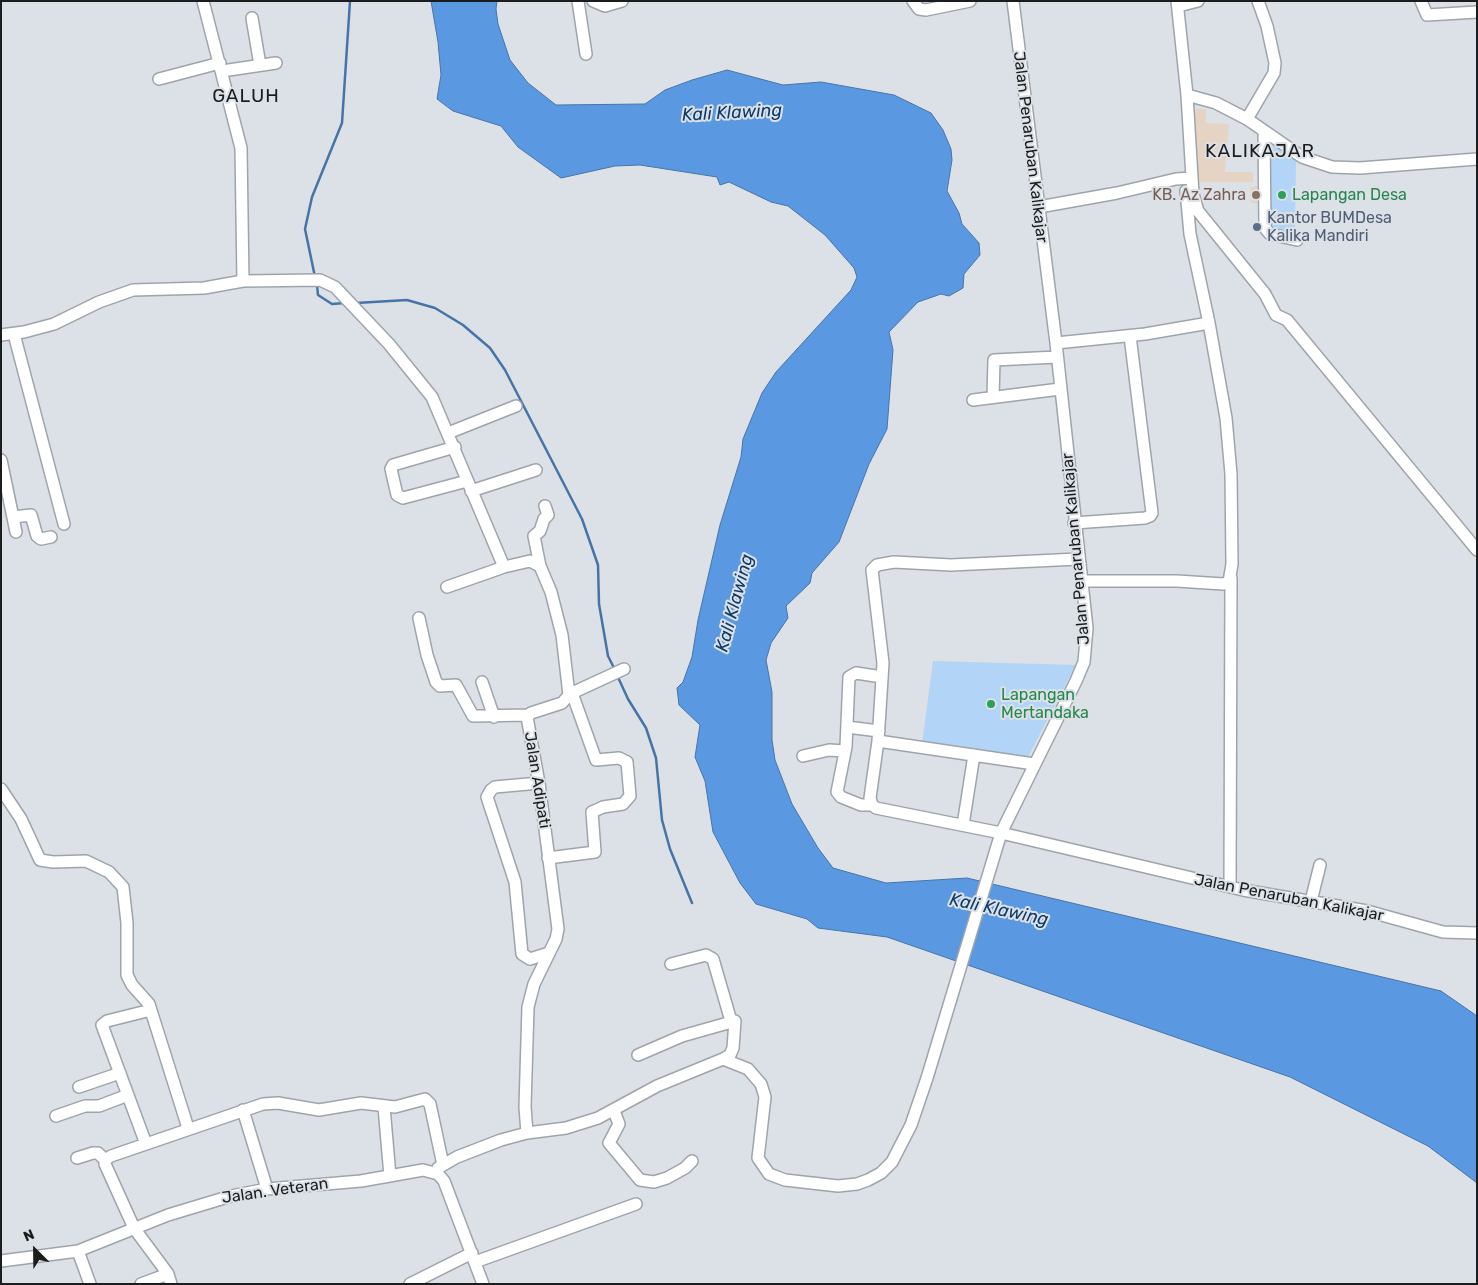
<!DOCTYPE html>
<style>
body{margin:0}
#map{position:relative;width:1478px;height:1285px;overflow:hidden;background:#dce1e7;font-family:Rubik,sans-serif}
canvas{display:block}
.frame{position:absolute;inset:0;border:2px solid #1a1c1e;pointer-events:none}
.north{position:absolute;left:10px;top:1225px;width:50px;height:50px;-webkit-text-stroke:4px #dce1e7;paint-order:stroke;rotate:337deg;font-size:14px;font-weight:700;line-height:20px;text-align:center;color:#1a1c1e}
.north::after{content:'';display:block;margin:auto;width:18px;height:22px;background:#1a1c1e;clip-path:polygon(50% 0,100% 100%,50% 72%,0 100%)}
</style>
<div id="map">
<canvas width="1478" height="1285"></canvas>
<div class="frame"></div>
<div class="north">N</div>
</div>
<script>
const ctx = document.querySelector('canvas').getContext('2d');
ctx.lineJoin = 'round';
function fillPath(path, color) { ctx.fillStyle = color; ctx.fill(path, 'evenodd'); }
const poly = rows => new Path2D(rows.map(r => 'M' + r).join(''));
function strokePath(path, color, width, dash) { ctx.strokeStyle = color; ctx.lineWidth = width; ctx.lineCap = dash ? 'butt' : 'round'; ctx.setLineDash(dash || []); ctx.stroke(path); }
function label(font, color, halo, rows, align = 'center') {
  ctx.font = font + ' Rubik,sans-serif'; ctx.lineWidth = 4; ctx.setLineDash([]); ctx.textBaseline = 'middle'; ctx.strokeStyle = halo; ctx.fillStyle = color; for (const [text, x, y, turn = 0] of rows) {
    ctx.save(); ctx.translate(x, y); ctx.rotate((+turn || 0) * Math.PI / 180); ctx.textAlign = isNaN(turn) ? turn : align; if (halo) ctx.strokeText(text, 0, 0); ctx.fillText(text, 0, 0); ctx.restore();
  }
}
fillPath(poly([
 [1194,109,1206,109,1206,123,1229,124,1225,172,1253,172,1253,182,1196,182],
 [1261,186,1261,203,1251,203,1250,187]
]), '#e5d4c3');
fillPath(poly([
 [1268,143,1296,160,1295,231,1268,230],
 [933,661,1076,665,1027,759,922,744]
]), '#b2d4f6');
const water = poly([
 [431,1,497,1,496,9,498,24,510,60,528,83,556,105,645,104,665,90,692,80,727,70,783,85,821,82,894,95,931,113,943,130,951,149,952,160,947,191,959,213,962,224,979,243,980,255,964,274,963,288,949,296,941,294,918,302,889,332,893,350,887,429,869,464,839,542,812,573,810,583,786,606,788,618,771,643,766,660,772,692,772,740,775,760,792,804,818,848,833,868,886,883,967,878,1441,991,1477,1016,1477,1183,1428,1146,1290,1077,887,937,818,928,807,919,756,904,740,883,713,832,705,781,695,757,700,725,679,705,677,688,683,682,692,657,698,620,720,525,741,457,743,439,762,393,776,372,851,290,857,277,854,268,825,235,788,206,771,202,729,182,720,185,717,177,640,165,615,166,561,178,518,147,501,126,453,111,437,99,441,75,438,42,431,1]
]);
fillPath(water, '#5a99e1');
strokePath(water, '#4774a6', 1);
strokePath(poly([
 [315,277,305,229,312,197,342,123,350,1],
 [317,285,318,295,332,304,345,303],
 [356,303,407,300,435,308,463,325,490,348,505,370,582,519,598,565,599,604,608,656,615,670],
 [617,675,628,699,646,728,656,758,662,820,670,849,692,903]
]), '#4774a6', 2.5);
const minor = poly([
 [203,1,241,148,243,281],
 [578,1,586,54],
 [593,1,605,6,622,1],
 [913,1,919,9,926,10,970,1],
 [1013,1,1056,343,1087,628,1084,662,1076,681,1001,833,1243,890,1367,911,1443,932,1477,933],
 [1177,1,1187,95,1216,103,1247,119,1302,157,1332,167,1360,168,1477,159],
 [1421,1,1427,15,1477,12],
 [1178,6,1198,1],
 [252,18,260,65],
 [222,71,276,63],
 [159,79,220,63],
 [1187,95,1193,194,1198,211,1265,294,1276,315,1287,320,1477,550],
 [1247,119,1274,73,1275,63,1267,26,1258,1],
 [1264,132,1265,228,1270,234,1297,240],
 [1039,207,1117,193,1176,179,1192,178],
 [14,334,64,524],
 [1,335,24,332,54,324,99,302,133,290,204,288,243,281,320,280,335,287,389,344,432,397,504,567,530,561,540,566,551,592,562,635,569,695,562,703,531,713,527,717,539,783,558,929,556,939,534,984,528,1007,525,1107,527,1133],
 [1056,343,1145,334,1209,323,1190,234,1186,191],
 [993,397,994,360,1057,357],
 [973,400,1060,389],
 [448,433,516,406],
 [455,447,393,465,391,469,397,495,403,498,467,481],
 [1,460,16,532],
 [471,491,536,470],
 [13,517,31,515,37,536,41,539,51,537],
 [1074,523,1145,518,1150,516,1152,513,1130,336],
 [540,566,534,536,540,531,544,519,548,515,545,506],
 [1081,581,1177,581,1223,584,1229,582,1232,564,1231,474,1226,418,1209,323],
 [447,587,504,567],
 [419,618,427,655,436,682,440,686,456,685,473,716,528,715],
 [482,682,494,717],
 [569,690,572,693,624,669],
 [847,727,879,731],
 [878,741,1034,764],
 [803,756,829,750,845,751],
 [539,783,495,787,491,790,487,797,515,882,522,954,530,959,549,953],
 [1,789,21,819,40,860,53,862,86,861,109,872,123,887,127,923,127,975,132,985,149,1004,188,1128],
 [872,805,861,805,841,797,837,792,846,747,849,677,856,673,882,677],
 [963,825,974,755],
 [548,858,595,852,592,812,603,807,623,804,630,796,627,762,619,758,596,760,572,693],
 [1230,887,1231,578],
 [1311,901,1320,865],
 [671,964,706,955,713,959,731,1021],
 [723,1059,748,1069,761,1084,765,1097,758,1158,769,1174,785,1180,838,1186,857,1184,868,1180,881,1173,892,1162,911,1125,927,1078,1001,833,876,808,872,805,870,798,878,741,883,663,872,570,877,565,894,562,951,565,1078,559],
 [79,1087,120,1073],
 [384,1107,390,1176],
 [243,1110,267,1189],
 [614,1111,619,1124,609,1143,640,1180,654,1182,667,1178,685,1168,692,1161],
 [56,1116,85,1106,99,1106,128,1095],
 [146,1144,102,1025,107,1021,151,1010],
 [77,1158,93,1153,98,1153,105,1160],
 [438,1168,457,1157,501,1140,527,1133,566,1128,598,1118,657,1086,723,1059,730,1055,733,1048,735,1021,682,1036,638,1055],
 [78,1251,90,1284],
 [1,1261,78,1251,168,1215,231,1196,267,1189,361,1181,423,1170,438,1174,444,1181,483,1284],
 [475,1262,636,1204],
 [141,1284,168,1274],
 [171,1284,168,1274,134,1228,105,1164,105,1160,111,1156,263,1104,278,1103,319,1110,361,1103,395,1107,425,1099,430,1104,443,1165],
 [410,1284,472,1253]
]);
strokePath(minor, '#9fa4aa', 14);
strokePath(minor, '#fff', 11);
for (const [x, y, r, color] of [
 [1256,195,5,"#8d6e63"],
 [1282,195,5,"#2e9e5b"],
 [1257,227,5,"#5c6f8a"],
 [991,704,5,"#2e9e5b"]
]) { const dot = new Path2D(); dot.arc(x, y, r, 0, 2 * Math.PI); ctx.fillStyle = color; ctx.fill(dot); strokePath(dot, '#dce1e7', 2); }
label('16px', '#1a1c1e', '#dce1e7', [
 ["Jalan Penaruban Kalikajar",1030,147,83],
 ["Jalan Penaruban Kalikajar",1076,549,-95],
 ["Jalan Adipati",537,780,81],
 ["Jalan Penaruban Kalikajar",1289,898,11],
 ["Jalan. Veteran",275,1191,-8]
]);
label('16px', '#785e54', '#dce1e7', [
 ["KB. Az Zahra",1246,195]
], 'right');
label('16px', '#27864d', '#dce1e7', [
 ["Lapangan Desa",1292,195],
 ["Lapangan",1001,695],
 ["Mertandaka",1001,713]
], 'left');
label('16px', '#4e5e75', '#dce1e7', [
 ["Kantor BUMDesa",1267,218],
 ["Kalika Mandiri",1267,236]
], 'left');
label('italic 18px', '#0e3b6a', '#dce1e7', [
 ["Kali Klawing",732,113,-3],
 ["Kali Klawing",735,603,-75],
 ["Kali Klawing",999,910,12]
]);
ctx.letterSpacing = '1px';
label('19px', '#1a1c1e', '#dce1e7', [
 ["GALUH",246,97],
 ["KALIKAJAR",1260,152]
]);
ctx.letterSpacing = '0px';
</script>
